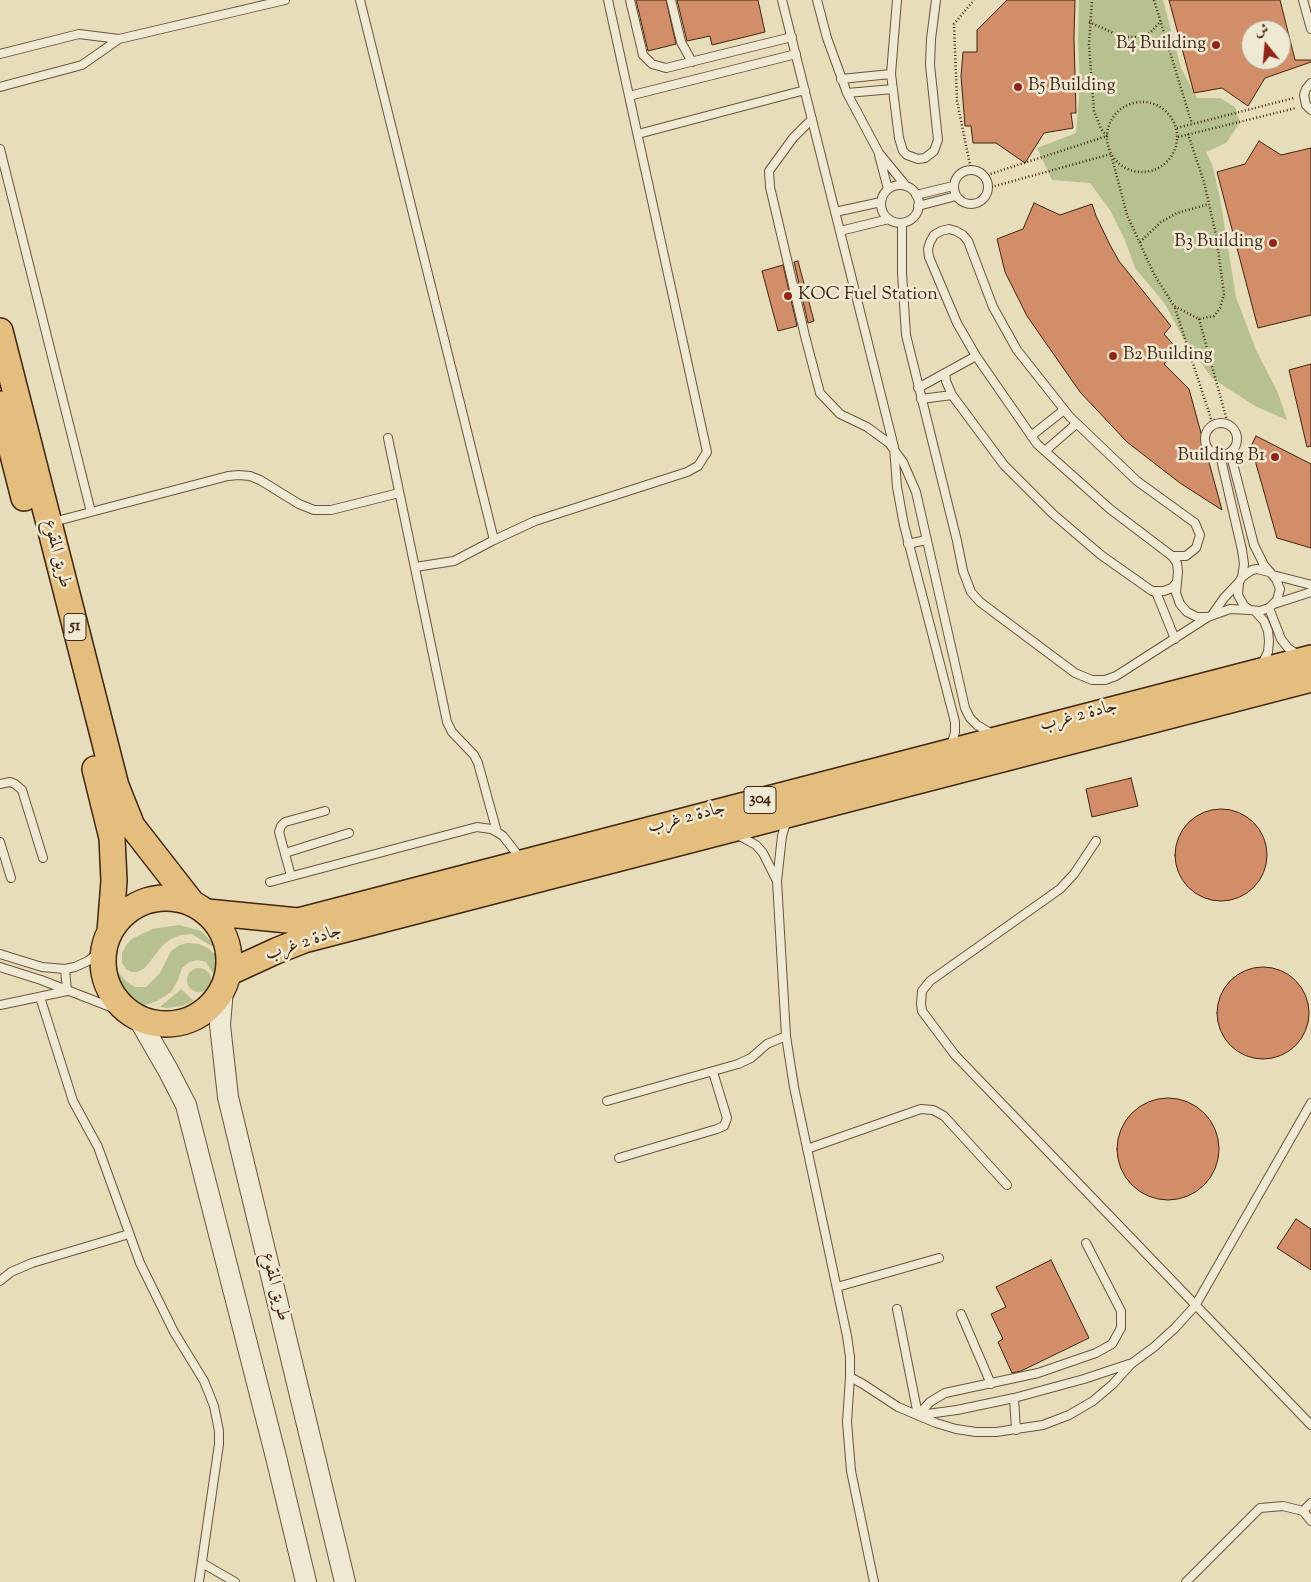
<!DOCTYPE html>
<meta charset="utf-8">
<style>
body{margin:0}
#map{position:relative;width:1311px;height:1582px;overflow:hidden;background:#e7ddbb;font-family:"Sorts Mill Goudy",Amiri,serif}
canvas{display:block}
.north{position:absolute;left:1241px;top:20px;width:50px;height:50px;box-sizing:border-box;background:#efe9d3;border:1px solid #a99b85;border-radius:50%;rotate:343deg;font-size:14px;font-weight:700;line-height:20px;text-align:center;color:#40250f}
.north::after{content:'';display:block;margin:auto;width:18px;height:22px;background:#8f2418;clip-path:polygon(50% 0,100% 100%,50% 72%,0 100%)}
</style>
<div id="map">
<canvas width="1311" height="1582"></canvas>
<div class="north">ش</div>
</div>
<script>
const ctx = document.querySelector('canvas').getContext('2d');
ctx.lineJoin = 'round';
function fillPath(path, color) { ctx.fillStyle = color; ctx.fill(path, 'evenodd'); }
const poly = rows => new Path2D(rows.map(r => 'M' + r).join(''));
function strokePath(path, color, width, dash) { ctx.strokeStyle = color; ctx.lineWidth = width; ctx.lineCap = dash ? 'butt' : 'round'; ctx.setLineDash(dash || []); ctx.stroke(path); }
function label(font, color, halo, rows, align = 'center') {
  ctx.font = font + ' "Sorts Mill Goudy",Amiri,serif'; ctx.lineWidth = 5; ctx.setLineDash([]); ctx.textBaseline = 'middle'; ctx.strokeStyle = halo; ctx.fillStyle = color; for (const [text, x, y, turn = 0] of rows) {
    ctx.save(); ctx.translate(x, y); ctx.rotate((+turn || 0) * Math.PI / 180); ctx.textAlign = isNaN(turn) ? turn : align; if (halo) ctx.strokeText(text, 0, 0); ctx.fillText(text, 0, 0); ctx.restore();
  }
}
fillPath(poly([
 [1079,0,1163,0,1181,68,1197,98,1220,98,1235,107,1240,123,1226,143,1206,152,1212,164,1220,198,1236,297,1256,350,1278,393,1287,420,1255,406,1212,378,1183,338,1165,304,1135,268,1125,240,1110,210,1090,183,1052,180,1037,148,1076,133,1080,86,1078,39],
 [179,925,201,931,213,943,213,947,192,934,181,935,171,939,163,945,144,969,137,972,131,972,126,969,122,963,122,953,127,944,132,939,152,929],
 [188,943,199,944,208,948,217,956,220,966,217,980,206,962,198,960,190,962,182,968,178,980,171,992,157,1001,145,1005,133,1003,124,997,117,986,113,969,116,970,127,982,135,987,146,987,160,973,171,951,180,945],
 '187 980a12 12 0 1 1 24 0a12 12 0 1 1-24 0Z',
 [181,989,194,1001,182,1006,166,1008,160,1007]
]), '#b7c08f');
const building = poly([
 [636,0,666,0,676,44,648,51,636,0],
 [677,0,758,0,765,32,712,45,710,36,687,41,677,0],
 [1007,0,1075,0,1074,38,1076,113,1071,113,1073,128,1044,133,1025,163,996,143,973,143,971,126,965,126,961,76,963,52,977,52,977,30,1007,0],
 [1169,0,1280,0,1295,60,1311,60,1311,62,1265,78,1248,106,1222,88,1194,93,1169,0],
 [1251,30,1281,30,1281,60,1251,60,1251,30],
 [1259,141,1281,155,1311,148,1311,315,1258,328,1217,172,1245,164,1259,141],
 [1034,203,1060,215,1092,204,1096,216,1110,245,1119,261,1171,326,1164,334,1178,350,1164,364,1189,389,1222,510,1180,483,1127,442,1080,392,1027,316,1005,272,997,239,1023,229,1034,203],
 [798,261,814,321,808,323,794,262,798,261],
 [783,265,797,326,778,331,762,271,783,265],
 [1311,364,1311,446,1307,447,1289,370,1311,364],
 [1256,436,1311,464,1311,548,1277,538,1251,446,1256,436],
 [1131,778,1138,806,1092,817,1086,789,1131,778],
 '1175 855a46 46 0 1 1 92 0a46 46 0 1 1-92 0Z',
 '1217 1013a46 46 0 1 1 92 0a46 46 0 1 1-92 0Z',
 '1117 1149a51 51 0 1 1 102 0a51 51 0 1 1-102 0Z',
 [1296,1219,1311,1229,1311,1270,1277,1248,1296,1219],
 [1051,1260,1089,1338,1021,1371,1012,1373,998,1342,1003,1339,991,1314,1006,1307,996,1287,1051,1260]
]);
fillPath(building, '#d18e69');
strokePath(building, '#40250f', 1);
const service = poly([
 [360,0,494,540],
 [630,0,643,55,652,64,666,68,792,37],
 [671,0,681,42,692,62],
 [782,0,894,447,897,487,904,525,955,722,955,732,951,746],
 [817,0,827,38,847,93,879,153,906,186],
 [897,0,891,74,899,138,903,151,907,155,918,159,925,158,934,151,938,140,930,65,931,39,936,0],
 [1303,0,1311,29],
 [0,54,79,34,119,39,285,0],
 [841,79,891,74],
 [1311,83,1306,89,1304,95,1306,105,1311,110],
 [0,87,82,65,119,39],
 [847,93,893,89],
 [629,96,796,54],
 [812,119,793,138,769,171,770,187,805,336,820,393,840,414,867,427,889,443,903,462,916,492,965,708,970,718,977,725,992,734],
 [638,134,805,90],
 [0,149,91,512],
 [879,155,888,189],
 '954 187a17 17 0 1 1 34 0a17 17 0 1 1-34 0Z',
 '881 204a19 19 0 1 1 38 0a19 19 0 1 1-38 0Z',
 [916,195,953,186],
 [918,206,956,196],
 [835,212,881,202],
 [902,223,902,273,906,335,957,541,963,571,971,592,980,602,1075,673,1092,680,1105,680,1116,676,1208,617,1230,609,1250,610],
 [840,231,889,219],
 [945,373,946,381,952,395,1004,465,1053,514,1101,555,1152,591,1164,591,1172,588,1177,582,1178,572,1177,563,1172,556,1110,509,1037,444,976,356,957,323,929,257,928,249,930,242,934,235,941,231,949,229,956,231,963,235,968,241,993,307,1017,350,1070,417,1137,481,1195,523,1200,535,1196,548,1186,556,1172,556],
 [918,388,976,356],
 [921,399,952,395],
 '1205 439a16 16 0 1 1 32 0a16 16 0 1 1-32 0Z',
 [1031,436,1064,410],
 [388,438,447,722,452,732,474,755,478,763,497,832],
 [1045,451,1076,424],
 [1230,452,1254,545,1264,565,1276,579,1280,589,1277,600,1269,608,1260,611,1250,610,1244,606,1238,595,1239,582,1242,577,1252,570,1257,569,1269,572],
 [1220,455,1242,550,1244,564,1242,577],
 [53,522,228,476,239,475,250,476,260,480,299,504,314,510,331,510,399,493],
 [908,544,926,540],
 [415,567,454,561,494,540,535,521,687,472,698,466,707,452,608,0],
 [1273,575,1311,585],
 [1177,582,1176,593,1180,604,1187,612,1197,617,1208,617],
 [1156,592,1175,639],
 [1274,604,1311,592],
 [1269,608,1281,639,1288,648,1298,655],
 [1255,611,1264,621,1268,631,1269,641,1268,652,1261,666],
 [1212,615,1224,598,1239,582],
 [0,784,10,782,15,784,22,790,43,858],
 [787,819,782,836,777,881,786,1036,794,1087,847,1336,850,1357,850,1377,847,1422,851,1471,874,1582],
 [738,835,756,845,763,853,776,879],
 [1096,841,1074,874,1060,889,930,981,922,991,921,1004,922,1011,955,1055,1311,1425],
 [0,842,11,878],
 [285,853,349,833],
 [291,876,279,832,281,826,285,822,325,811],
 [270,882,477,827,491,829,497,832,503,836,521,859],
 [0,954,42,967,65,969,75,967,88,961,103,949],
 [0,967,41,980,134,1016],
 [40,997,73,1101,98,1147,140,1263,174,1332,204,1381,214,1406,219,1431,219,1444,199,1582],
 [0,1005,67,991,65,969],
 [607,1101,738,1064,751,1058,767,1044,786,1036],
 [807,1149,915,1111,921,1109,933,1110,944,1116,1007,1185],
 [619,1158,717,1129,724,1126,727,1118,713,1072],
 [0,1281,11,1272,32,1263,129,1234],
 [837,1287,939,1258],
 [897,1309,918,1415],
 [961,1314,991,1384],
 [850,1377,863,1384,898,1407,936,1423,956,1429,976,1432,996,1432,1043,1425,1069,1415,1093,1401,1113,1384,1131,1364,1154,1347,1175,1328,1195,1306,1311,1103],
 [1014,1398,1016,1430],
 [918,1415,930,1402,945,1393,1038,1373,1096,1353,1112,1344,1121,1328,1121,1311,1086,1243],
 [920,1415,957,1410,1014,1398,1084,1379,1129,1364],
 [1303,1511,1311,1503],
 [202,1563,235,1582],
 [1186,1582,1260,1508,1283,1506,1303,1511,1311,1521]
]);
const tertiary = poly([
 [223,989,220,1025,228,1097,345,1582],
 [138,1018,168,1070,186,1105,276,1457,306,1582]
]);
const primary = poly([
 [0,331,116,786,132,826,192,903],
 [0,404,24,498],
 [95,769,112,838,114,881,110,932],
 '103 961a63 63 0 1 1 126 0a63 63 0 1 1-126 0Z',
 [207,912,298,921,1311,658],
 [228,973,276,951,304,940,1311,679]
]);
strokePath(service, '#6a533a', 10);
strokePath(tertiary, '#6a533a', 22);
strokePath(primary, '#40250f', 28);
strokePath(poly([
 [1154,0,1192,124],
 [1089,22,1120,36,1127,37,1138,37,1150,33,1161,21],
 '1107 137a35 35 0 1 1 70 0a35 35 0 1 1-70 0Z',
 [1177,128,1294,98],
 [1178,137,1296,108],
 [971,170,957,101,954,24,974,0],
 [984,176,1107,136,1101,129,1094,111,1089,45,1092,0],
 [988,188,1111,154,1127,215,1154,274,1174,306,1199,319,1214,316,1220,308,1224,294,1216,235,1204,182,1188,134],
 [1140,242,1161,222,1170,217,1177,213,1209,204],
 [1175,308,1213,425],
 [1199,319,1228,424]
]), '#40250f', 2.5, [1, 2.5]);
strokePath(service, '#efe9d3', 8);
strokePath(tertiary, '#efe9d3', 20);
strokePath(primary, '#e4be7e', 25);
for (const [x, y, r, color] of [
 [1216,45,5,"#8f2418"],
 [1018,87,5,"#8f2418"],
 [1273,243,5,"#8f2418"],
 [788,296,5,"#8f2418"],
 [1113,356,5,"#8f2418"],
 [1275,457,5,"#8f2418"]
]) { const dot = new Path2D(); dot.arc(x, y, r, 0, 2 * Math.PI); ctx.fillStyle = color; ctx.fill(dot); strokePath(dot, '#efe9d3', 2); }
for (const [x, y, w] of [
 [75,627,22],
 [760,800,32]
]) { const box = new Path2D(); box.roundRect(x - w / 2, y - 13.5, w, 27, 4); ctx.fillStyle = '#efe9d3'; ctx.fill(box); strokePath(box, '#40250f', 1); }
label('bold 16px', '#40250f', null, [
 ["51",75,627],
 ["304",760,800]
]);
label('18px', '#40250f', '#efe9d3', [
 ["B4 Building",1206,45],
 ["B5 Building",1028,87,"left"],
 ["B3 Building",1263,243],
 ["KOC Fuel Station",798,296,"left"],
 ["B2 Building",1123,356,"left"],
 ["Building B1",1265,457]
], 'right');
label('18px', '#40250f', '#efe9d3', [
 ["طريق المقوع",56,554,76],
 ["جادة 2 غرب",1079,717,-15],
 ["جادة 2 غرب",687,819,-15],
 ["جادة 2 غرب",304,944,-19],
 ["طريق المقوع",274,1287,76]
]);
</script>
